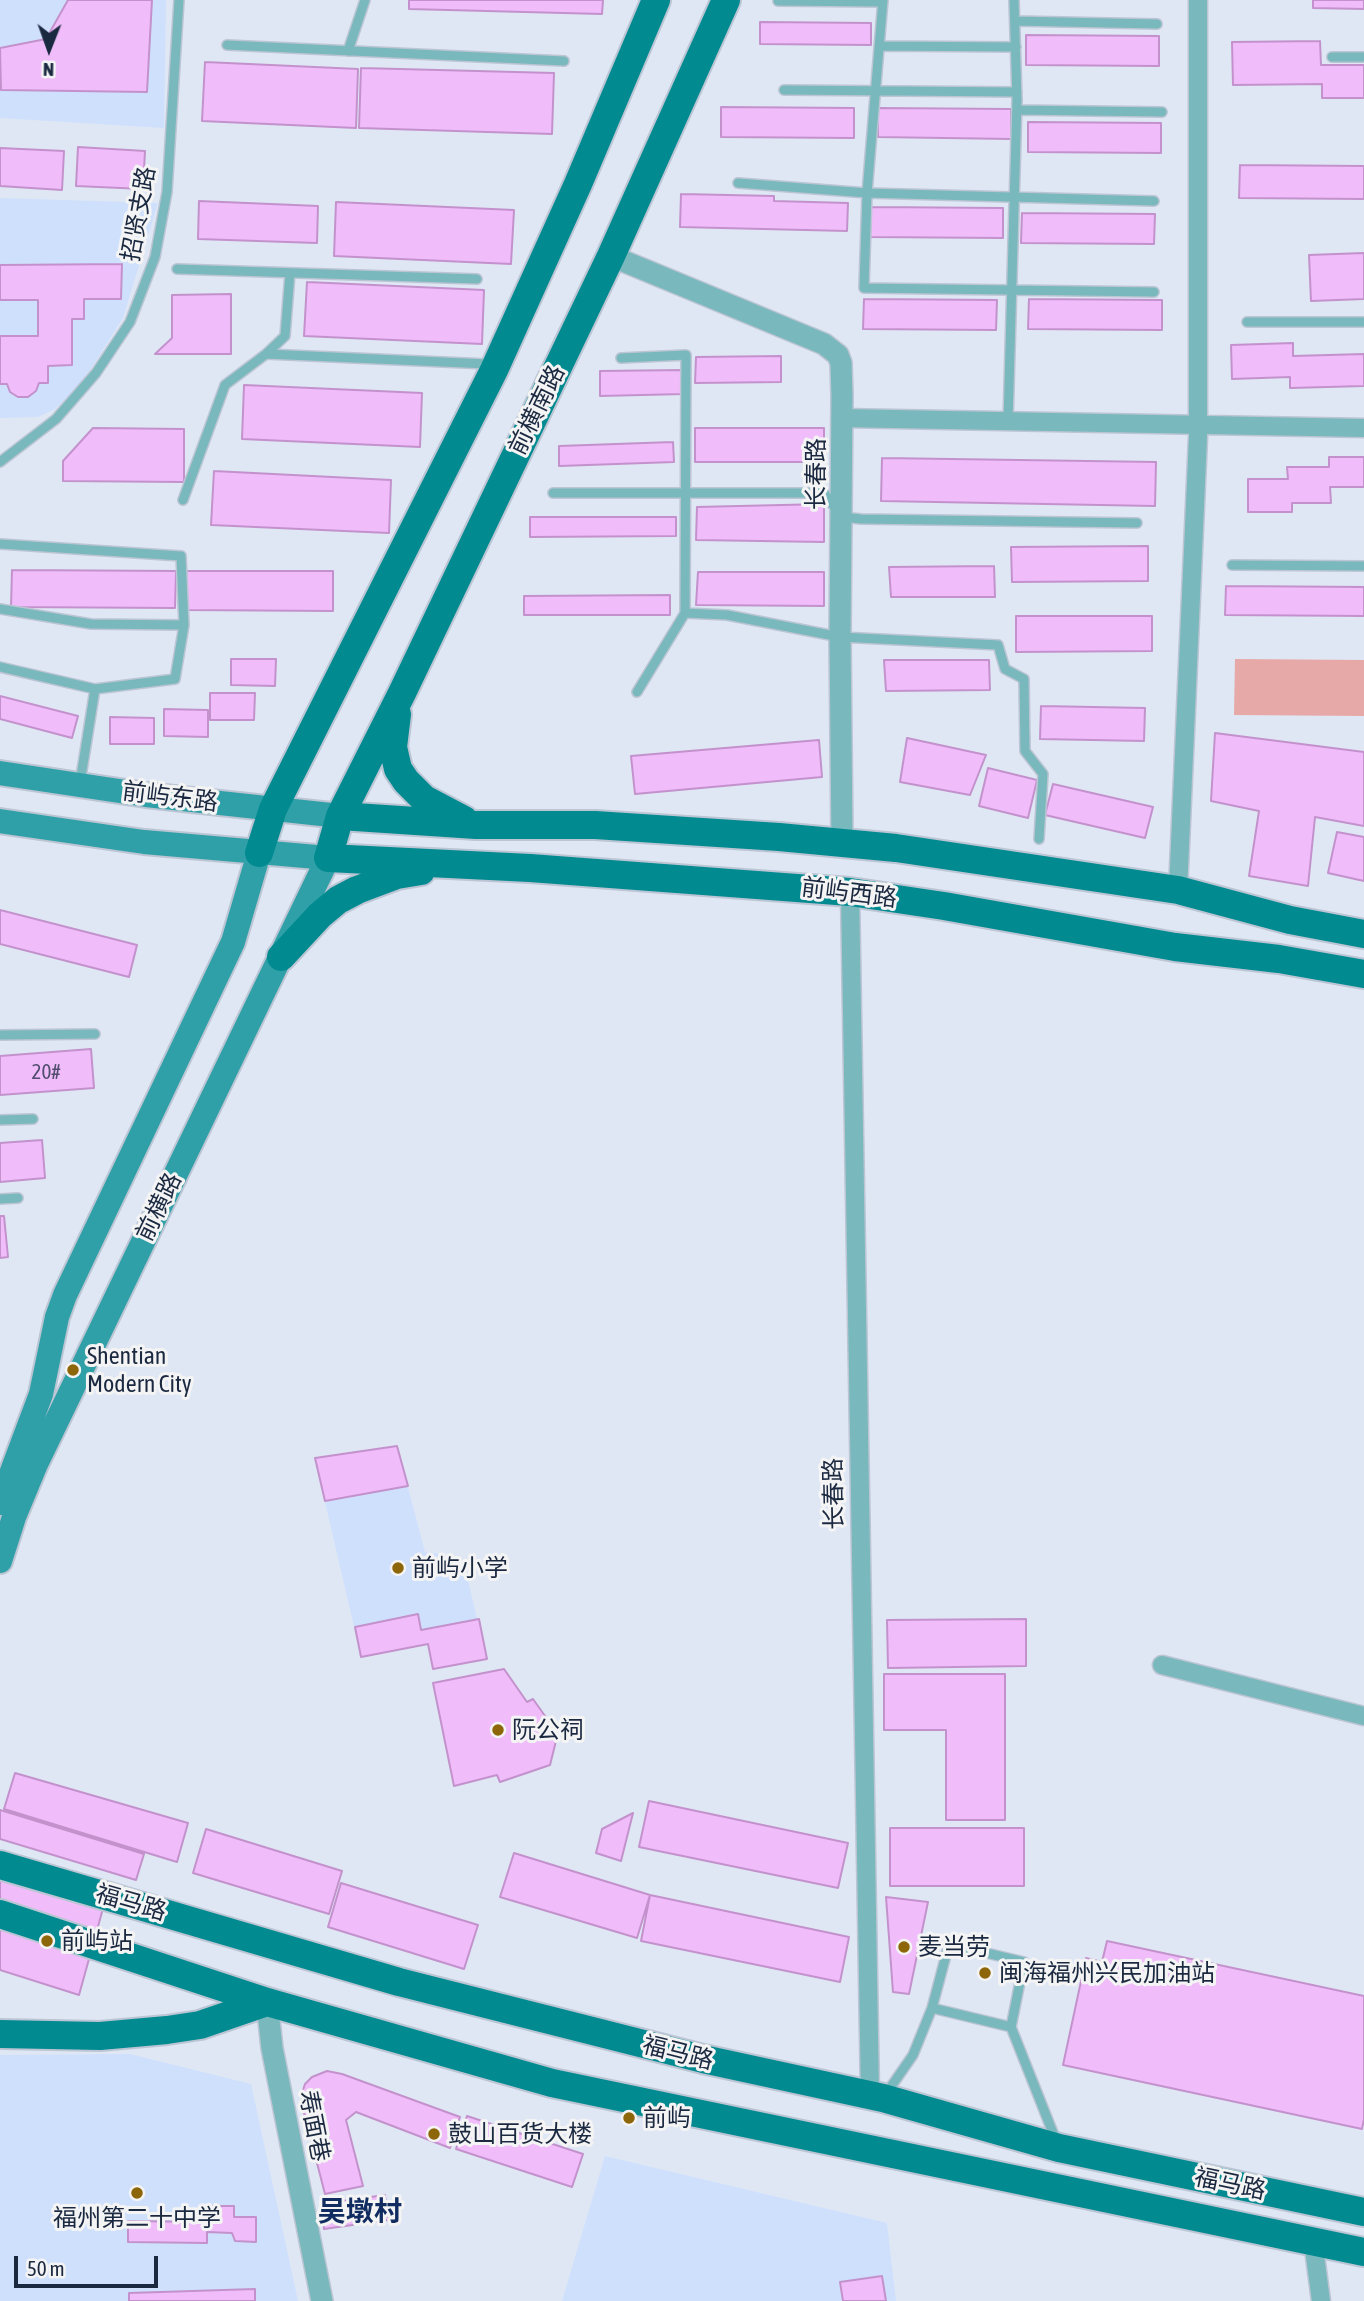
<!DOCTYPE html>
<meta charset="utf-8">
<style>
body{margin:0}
#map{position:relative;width:1364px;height:2301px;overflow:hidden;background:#dfe7f4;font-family:"Asap Condensed",sans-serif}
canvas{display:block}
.north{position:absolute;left:14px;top:14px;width:70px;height:70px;-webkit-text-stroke:5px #f4f4f4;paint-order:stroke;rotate:181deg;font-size:19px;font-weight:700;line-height:28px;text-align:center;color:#1a2840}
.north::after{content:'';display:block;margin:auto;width:24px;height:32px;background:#1a2840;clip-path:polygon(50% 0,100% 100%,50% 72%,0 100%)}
.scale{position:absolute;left:14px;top:2256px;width:144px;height:32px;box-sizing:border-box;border:4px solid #1a2840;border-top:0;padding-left:9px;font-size:21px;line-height:24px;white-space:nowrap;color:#1a2840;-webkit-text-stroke:5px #f4f4f4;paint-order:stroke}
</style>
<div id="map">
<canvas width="1364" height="2301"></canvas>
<div class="north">N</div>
<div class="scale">50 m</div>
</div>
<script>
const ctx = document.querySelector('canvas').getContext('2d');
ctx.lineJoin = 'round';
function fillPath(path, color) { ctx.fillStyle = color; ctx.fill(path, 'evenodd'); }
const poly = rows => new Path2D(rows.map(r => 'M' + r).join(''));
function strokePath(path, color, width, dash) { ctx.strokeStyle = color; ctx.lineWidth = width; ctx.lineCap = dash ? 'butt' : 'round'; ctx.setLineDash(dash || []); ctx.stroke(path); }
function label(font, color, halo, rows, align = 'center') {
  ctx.font = font + ' "Asap Condensed","Noto Sans SC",sans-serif'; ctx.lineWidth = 6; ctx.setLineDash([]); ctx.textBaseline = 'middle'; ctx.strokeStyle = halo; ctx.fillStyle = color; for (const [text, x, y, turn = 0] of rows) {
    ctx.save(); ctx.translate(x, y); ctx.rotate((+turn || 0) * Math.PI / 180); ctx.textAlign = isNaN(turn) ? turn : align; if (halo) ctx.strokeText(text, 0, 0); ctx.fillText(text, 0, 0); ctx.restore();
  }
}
fillPath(poly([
 [0,0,166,0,164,128,0,118],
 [0,198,158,203,123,318,81,385,55,409,38,417,0,418],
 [397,1446,425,1552,443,1554,468,1581,487,1659,433,1669,428,1644,361,1657,315,1459],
 [130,2054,251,2084,298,2301,0,2301,0,2055],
 [605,2156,887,2223,896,2301,562,2301]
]), '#cfe0fd');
fillPath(poly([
 [1235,659,1364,660,1364,716,1234,715]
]), '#e7a9a7');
const building = poly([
 [68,0,152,0,147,92,1,90,0,48,46,39,68,0],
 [409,0,603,0,602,14,409,9,409,0],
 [1313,0,1364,0,1364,9,1313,8,1313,0],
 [760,22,871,23,871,45,760,44,760,22],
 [1026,35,1159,36,1159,66,1026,65,1026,35],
 [1320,41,1321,65,1364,65,1364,98,1322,98,1322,84,1233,85,1232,42,1320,41],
 [205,62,358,69,356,128,202,121,205,62],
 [361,68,554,73,552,134,359,128,361,68],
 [721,107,854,108,854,138,721,137,721,107],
 [878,108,1011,109,1011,139,878,137,878,108],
 [1028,122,1161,123,1161,153,1028,152,1028,122],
 [78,147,145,151,143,189,76,186,78,147],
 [0,148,64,151,62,190,0,186,0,148],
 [1240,165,1364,166,1364,199,1239,198,1240,165],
 [681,194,774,196,774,201,848,203,847,231,680,227,681,194],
 [199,201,318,206,317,243,198,239,199,201],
 [336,202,514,210,511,264,334,256,336,202],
 [871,207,1003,208,1003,238,870,237,871,207],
 [1022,213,1155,214,1154,244,1021,243,1022,213],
 [1364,253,1364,299,1311,301,1309,255,1364,253],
 [122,264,121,299,84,299,84,319,72,319,72,365,48,366,48,383,39,383,36,391,28,397,18,397,10,392,7,384,0,384,0,336,38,336,38,300,0,300,0,265,122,264],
 [307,282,484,290,482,344,304,336,307,282],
 [231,294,231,354,155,354,172,338,172,295,231,294],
 [864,299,997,300,996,330,863,329,864,299],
 [1029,299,1162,300,1162,330,1028,329,1029,299],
 [1293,343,1293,356,1364,354,1364,386,1290,388,1290,377,1232,379,1231,345,1293,343],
 [781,356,781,382,695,383,696,357,781,356],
 [684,370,684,394,600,396,600,371,684,370],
 [244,385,422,393,420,447,242,439,244,385],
 [93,428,184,429,184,482,63,481,63,461,93,428],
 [695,428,824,428,824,462,695,462,695,428],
 [673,442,674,462,559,466,559,446,673,442],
 [1329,457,1364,457,1364,487,1330,487,1331,503,1292,503,1292,512,1248,512,1248,479,1288,479,1287,467,1329,467,1329,457],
 [882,458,1156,462,1155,506,881,501,882,458],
 [214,471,391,480,389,533,211,525,214,471],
 [824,504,824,542,696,540,697,507,824,504],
 [530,517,676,517,676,536,530,537,530,517],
 [1148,546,1148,581,1012,582,1011,547,1148,546],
 [994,566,995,597,891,597,889,567,994,566],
 [12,570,176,571,175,608,11,607,12,570],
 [185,571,333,571,333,611,185,610,185,571],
 [698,572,824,572,824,606,696,605,698,572],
 [1226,586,1364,587,1364,616,1225,615,1226,586],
 [670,595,670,615,524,615,524,596,670,595],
 [1016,616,1152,616,1152,651,1016,652,1016,616],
 [231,659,276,659,275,686,231,685,231,659],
 [884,660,989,660,990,690,886,691,884,660],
 [210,693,255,693,254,720,210,720,210,693],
 [0,696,78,716,72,738,0,719,0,696],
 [1041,706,1145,708,1144,741,1040,739,1041,706],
 [164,709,208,710,208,737,164,736,164,709],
 [110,717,154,718,154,744,110,744,110,717],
 [1215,733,1364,752,1364,826,1315,817,1308,886,1249,876,1259,811,1211,801,1215,733],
 [907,738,986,755,970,795,900,782,907,738],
 [819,740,822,777,635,794,631,756,819,740],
 [988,768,1037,780,1028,818,979,806,988,768],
 [1053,784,1153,807,1145,838,1045,815,1053,784],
 [1337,832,1364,837,1364,881,1328,873,1337,832],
 [0,910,137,945,129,977,0,944,0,910],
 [91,1049,94,1088,0,1095,0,1056,91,1049],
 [42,1140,45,1178,0,1182,0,1143,42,1140],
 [0,1216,4,1216,8,1257,0,1258,0,1216],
 [397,1446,408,1486,325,1501,315,1458,397,1446],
 [418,1614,421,1630,479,1619,487,1659,433,1669,428,1644,361,1657,355,1627,418,1614],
 [1026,1619,1026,1666,888,1668,887,1620,1026,1619],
 [504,1669,527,1702,533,1699,550,1723,557,1737,550,1765,500,1782,497,1775,454,1786,433,1683,504,1669],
 [884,1674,1005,1674,1005,1820,946,1820,946,1730,884,1730,884,1674],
 [15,1773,188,1823,177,1862,4,1809,15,1773],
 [649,1801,848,1843,838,1888,639,1847,649,1801],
 [0,1810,144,1854,136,1880,0,1839,0,1810],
 [633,1813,621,1861,596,1853,602,1829,633,1813],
 [890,1828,1024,1828,1024,1886,890,1886,890,1828],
 [206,1829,342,1871,329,1914,193,1873,206,1829],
 [514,1853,650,1895,637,1938,500,1897,514,1853],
 [0,1859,110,1892,102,1912,79,1995,0,1970,0,1859],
 [341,1883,478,1925,464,1969,328,1927,341,1883],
 [650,1895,849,1937,840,1982,641,1941,650,1895],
 [886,1897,928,1902,909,1994,893,1992,886,1897],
 [1107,1941,1364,1996,1364,2119,1362,2129,1063,2065,1086,1958,1102,1962,1107,1941],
 [327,2071,342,2074,460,2117,450,2148,356,2112,346,2120,363,2186,325,2194,302,2105,302,2093,305,2084,312,2077,327,2071],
 [467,2116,583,2154,572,2187,456,2149,467,2116],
 [385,2195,388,2220,324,2229,321,2204,385,2195],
 [206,2206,234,2206,234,2217,256,2217,256,2242,235,2241,232,2233,207,2232,207,2243,128,2242,128,2221,206,2222,206,2206],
 [882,2276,886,2301,843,2301,840,2282,882,2276],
 [255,2289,255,2301,129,2301,129,2293,255,2289]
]);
fillPath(building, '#f0bdfa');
strokePath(building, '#c392cc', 2);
const service = poly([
 [883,0,867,193,864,288,1154,292],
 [778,1,883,2],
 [1015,21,1157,24],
 [227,45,564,61],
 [879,46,1016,47],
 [348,51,365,0],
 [1332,57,1364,57],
 [784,90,1017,92],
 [1017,110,1162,112],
 [738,183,867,193,1154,201],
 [177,269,477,279],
 [1247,322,1364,322],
 [266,354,285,336,290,273],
 [621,358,686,355,685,613],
 [1008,422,1017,100,1014,0],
 [0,462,56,419,96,373,130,322,155,257,167,192,179,0],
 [553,493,824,493,842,517,861,519,1137,523],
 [183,500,225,385,266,354,487,364,491,368],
 [0,544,181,556,184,625],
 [1232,565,1364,566],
 [0,609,91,624,184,625,175,679,95,689,0,667],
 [637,692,685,613,727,615,840,637,998,645,1005,669,1024,679,1025,751,1043,774,1039,839],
 [80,783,95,689],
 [0,1035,95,1034],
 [0,1120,33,1119],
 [0,1199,18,1198],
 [932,2008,949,1944,1024,1962,1011,2027],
 [886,2094,913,2055,932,2008,1011,2027,1057,2143]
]);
const minor = poly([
 [842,418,1364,428],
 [1178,890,1198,437,1198,0],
 [850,892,870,2095],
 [1162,1665,1364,1716],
 [1313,2241,1321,2301]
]);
const tertiary = poly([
 [611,256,824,344,838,355,841,363,842,396,840,637,842,842],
 [267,2002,272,2048,322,2301]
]);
const secondary = poly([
 [0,773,146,795,340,816],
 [0,821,144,842,328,858,36,1464,14,1517,0,1561],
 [0,1503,41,1394,57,1317,65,1295,233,942,259,853]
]);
const primary = poly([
 [726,0,611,256,402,693,340,816,328,858,530,868,850,892,944,906,1175,947,1279,959,1364,974],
 [397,714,393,747,398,769,406,781,424,799,464,820],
 [340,816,476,825,595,825,779,837,896,848,1178,890,1290,920,1364,934],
 [259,853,273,809,494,370,578,184,656,0],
 [281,957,320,915,338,900,357,890,397,875,421,871],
 [0,1865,399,1982,703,2059,883,2098,1059,2148,1364,2212],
 [0,1914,267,2002,552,2083,1364,2252],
 [0,2034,100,2036,167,2030,200,2025,267,2002]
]);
strokePath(service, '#bcc5d4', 12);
strokePath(minor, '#bcc5d4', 21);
strokePath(tertiary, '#bcc5d4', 24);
strokePath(secondary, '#bcc5d4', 28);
strokePath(primary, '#bcc5d4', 32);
strokePath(service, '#79b8bc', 9);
strokePath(minor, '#79b8bc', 18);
strokePath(tertiary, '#79b8bc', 21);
strokePath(secondary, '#2fa0a7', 24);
strokePath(primary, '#028a91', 28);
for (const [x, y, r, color] of [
 [73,1370,7,"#8d6609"],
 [398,1568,7,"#8d6609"],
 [498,1730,7,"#8d6609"],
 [47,1941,7,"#8d6609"],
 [904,1947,7,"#8d6609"],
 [985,1973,7,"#8d6609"],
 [629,2118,7,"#8d6609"],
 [434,2134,7,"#8d6609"],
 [137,2193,7,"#8d6609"]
]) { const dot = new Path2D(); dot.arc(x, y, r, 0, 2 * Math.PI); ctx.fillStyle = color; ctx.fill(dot); strokePath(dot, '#f4f4f4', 2.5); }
label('21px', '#504d6e', null, [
 ["20#",46,1072]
]);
label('24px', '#1a2840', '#f4f4f4', [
 ["招贤支路",139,214,-80],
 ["前横南路",537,410,-64],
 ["长春路",816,474,-90],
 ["前屿东路",170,797,7],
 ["前屿西路",849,893,7],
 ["前横路",159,1207,-64],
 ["长春路",834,1494,-91],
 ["福马路",131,1903,16],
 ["福马路",678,2053,14],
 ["寿面巷",314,2126,79],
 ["福马路",1230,2184,12]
]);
label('24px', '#1a2840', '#f4f4f4', [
 ["Shentian",87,1356],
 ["Modern City",87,1384],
 ["前屿小学",412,1568],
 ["阮公祠",512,1730],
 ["前屿站",61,1941],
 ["麦当劳",918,1947],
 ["闽海福州兴民加油站",999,1973],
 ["前屿",643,2118],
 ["鼓山百货大楼",448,2134],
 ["福州第二十中学",137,2218,"center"]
], 'left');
label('bold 28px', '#102c60', '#f4f4f4', [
 ["吴墩村",360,2212]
]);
</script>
